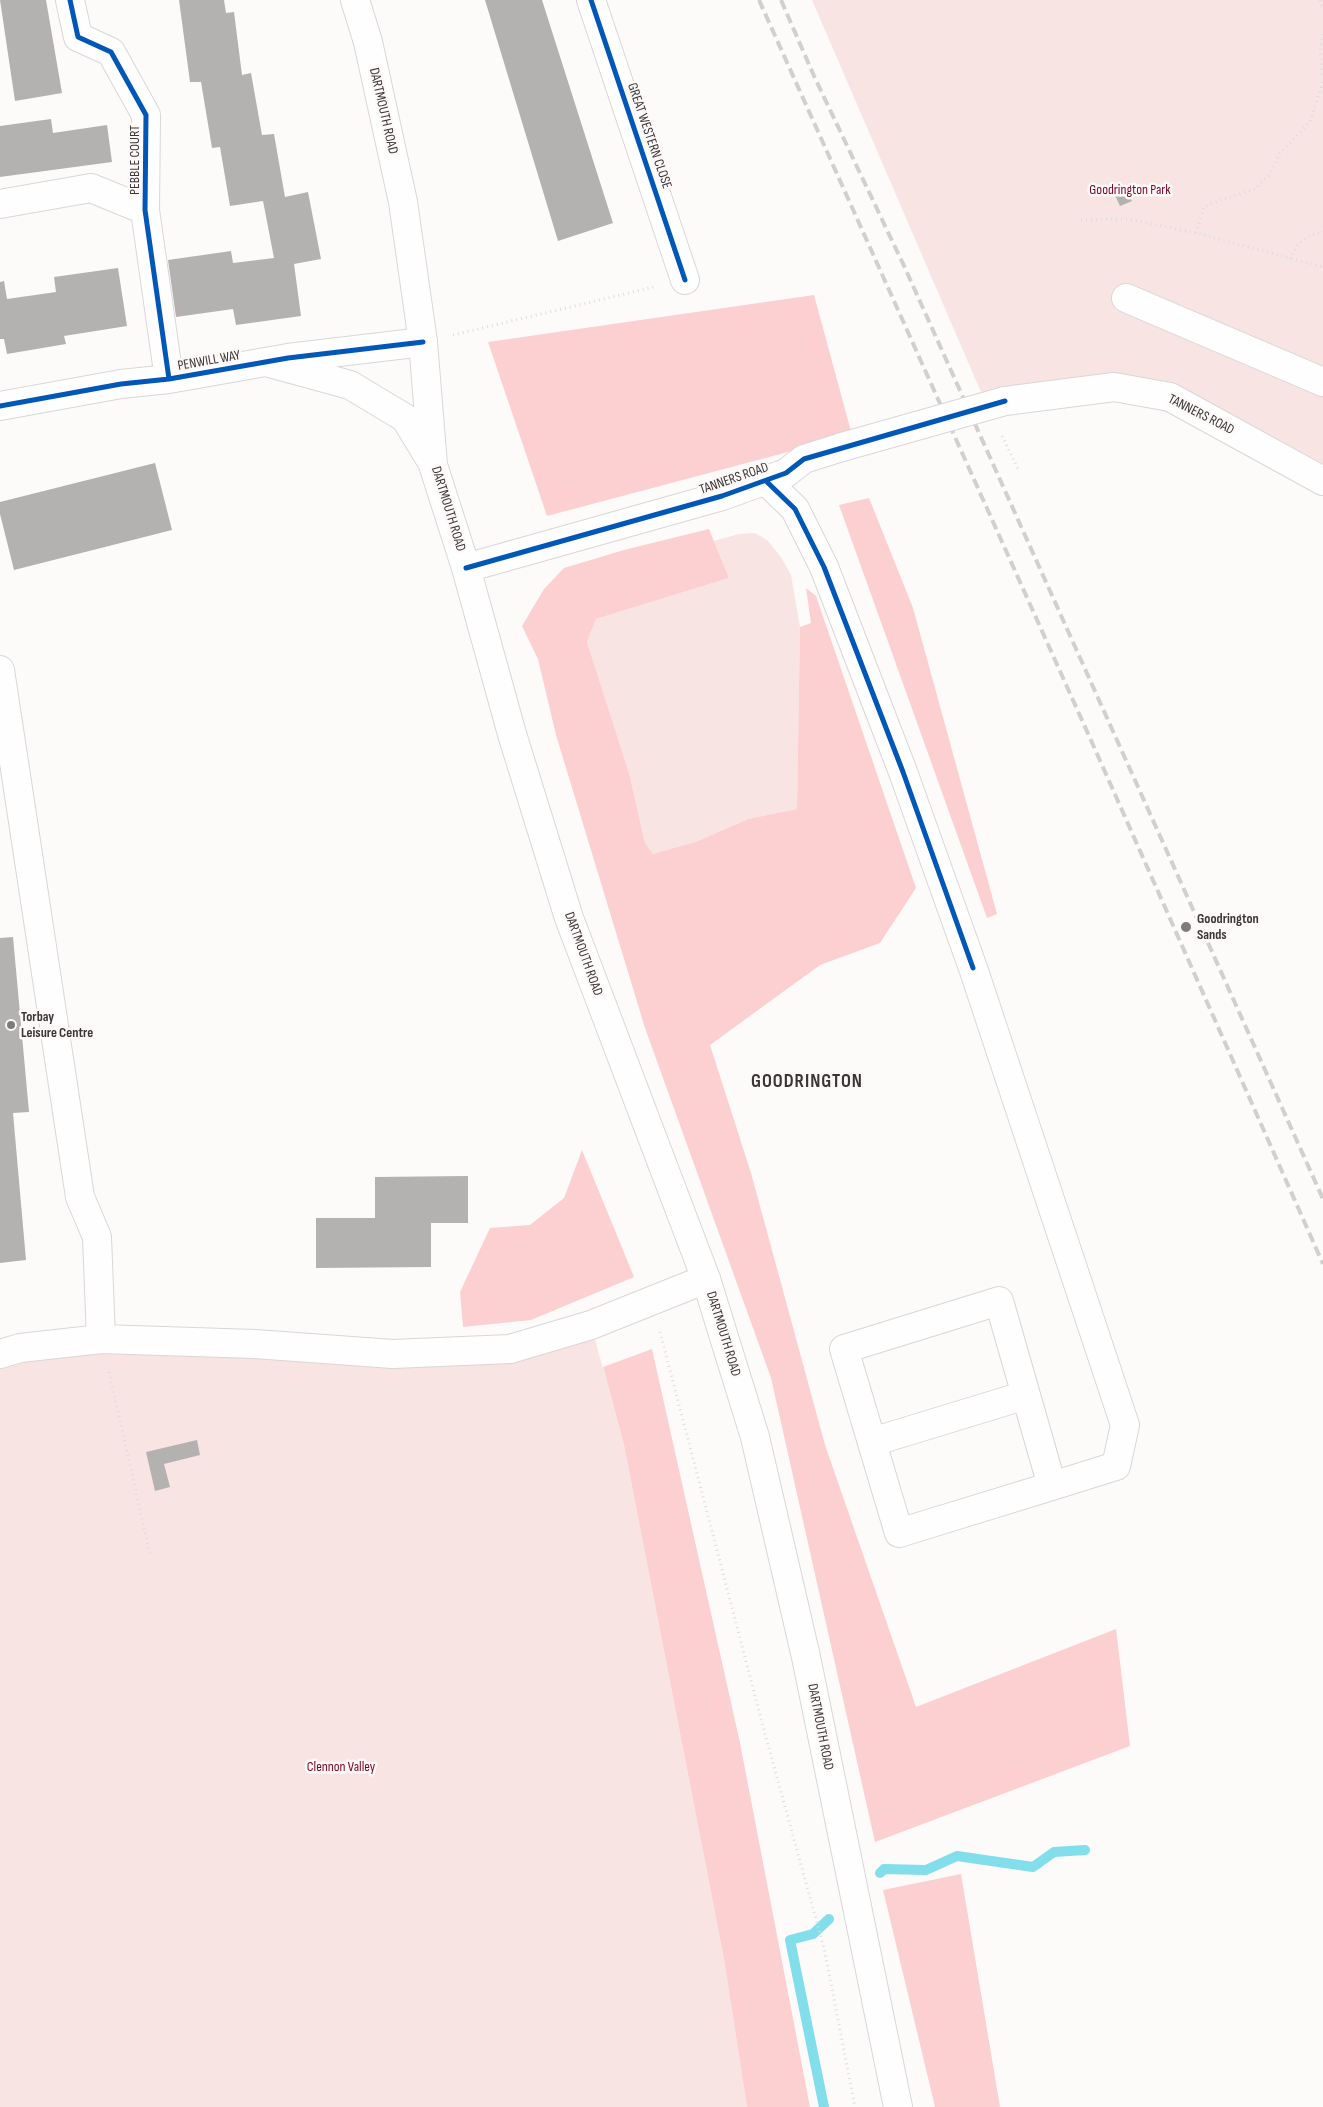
<!DOCTYPE html>
<style>
body{margin:0}
canvas{display:block;background:#fdfafa}
</style>
<canvas width="1323" height="2107"></canvas>
<script>
const ctx = document.querySelector('canvas').getContext('2d');
ctx.lineJoin = 'round';
function fillPath(path, color) { ctx.fillStyle = color; ctx.fill(path, 'evenodd'); }
const poly = rows => new Path2D(rows.map(r => 'M' + r).join(''));
function strokePath(path, color, width, dash) { ctx.strokeStyle = color; ctx.lineWidth = width; ctx.lineCap = dash ? 'butt' : 'round'; ctx.setLineDash(dash || []); ctx.stroke(path); }
function label(font, color, halo, rows, align = 'center') {
  ctx.font = font + ' "Sofia Sans Condensed",sans-serif'; ctx.lineWidth = 5; ctx.setLineDash([]); ctx.textBaseline = 'middle'; ctx.strokeStyle = halo; ctx.fillStyle = color; for (const [text, x, y, turn = 0] of rows) {
    ctx.save(); ctx.translate(x, y); ctx.rotate((+turn || 0) * Math.PI / 180); ctx.textAlign = isNaN(turn) ? turn : align; if (halo) ctx.strokeText(text, 0, 0); ctx.fillText(text, 0, 0); ctx.restore();
  }
}
fillPath(poly([
 [812,0,1323,0,1323,480,1152,382,987,406],
 [755,533,767,540,781,557,791,575,800,627,797,809,748,819,698,841,653,854,645,843,629,773,587,642,596,619,729,578,714,541,739,534],
 [591,1325,624,1445,724,1959,747,2107,0,2107,0,1354,20,1348,393,1354]
]), '#f9e4e4');
fillPath(poly([
 [814,295,852,435,547,516,488,342],
 [869,498,913,608,997,914,987,918,839,505],
 [709,529,729,578,596,619,587,642,629,773,645,843,653,854,698,841,748,819,797,809,800,627,811,623,806,588,816,596,916,888,880,943,820,965,710,1045,751,1173,825,1445,916,1707,1116,1629,1130,1746,875,1842,771,1378,645,1028,556,735,538,659,522,626,544,589,564,568,624,550],
 [582,1150,634,1277,531,1320,463,1327,460,1292,490,1228,530,1225,564,1198],
 [652,1349,740,1743,810,2107,747,2107,724,1959,624,1445,603,1367],
 [961,1874,1000,2107,935,2107,883,1890]
]), '#fccfd0');
strokePath(poly([
 [880,1873,884,1869,926,1870,957,1856,1033,1867,1054,1852,1085,1850],
 [824,2107,790,1940,813,1934,829,1919]
]), '#82deeb', 10);
fillPath(poly([
 [0,0,46,0,62,93,15,101],
 [179,0,224,0,226,13,234,12,242,75,251,73,262,135,274,134,285,197,308,192,321,259,294,264,301,316,236,325,233,309,176,317,168,260,231,251,233,263,274,258,263,201,230,206,220,147,212,148,201,82,190,82],
 [485,0,542,0,613,223,558,241],
 [51,119,53,133,107,125,112,162,0,177,0,126],
 [1126,185,1132,201,1120,206,1113,191],
 [118,268,127,326,64,336,66,344,7,354,4,339,0,339,0,282,4,281,7,299,56,292,54,277],
 [155,463,172,530,14,570,0,514,0,502],
 [13,937,29,1112,13,1113,26,1260,0,1263,0,938],
 [468,1176,468,1223,431,1223,431,1267,316,1268,316,1218,375,1218,375,1177],
 [197,1440,200,1455,164,1464,170,1487,155,1491,146,1452]
]), '#b4b1b1');
const minor = poly([
 [70,0,78,37,111,52,146,115,145,210,169,379],
 [591,0,685,280],
 [0,204,91,188,145,210],
 [1126,298,1323,382],
 [1005,401,1114,387,1170,397,1323,481],
 [0,406,121,384,169,379,288,358,423,342],
 [766,481,795,509,824,567,903,772,973,968,1125,1425,1116,1466,1052,1486,899,1533,844,1349,999,1301,1052,1486],
 [466,568,722,496,786,473,804,459,842,447],
 [0,670,80,1197,97,1237,101,1339],
 [0,1354,20,1348,101,1339,255,1344,393,1354,510,1349,591,1325,706,1279],
 [872,1442,1026,1395]
]);
const major = poly([
 [355,0,368,42,403,202,423,342,433,465,466,568,512,734,569,918,706,1279,755,1437,806,1657,898,2107],
 [266,362,350,385,405,418,430,459]
]);
strokePath(minor, '#dad6d6', 30);
strokePath(major, '#dad6d6', 30);
strokePath(poly([
 [1320,0,1323,9],
 [1323,34,1320,48,1323,78],
 [1081,220,1127,219,1196,233,1323,267],
 [1196,233,1204,207,1212,203,1255,189,1270,174,1279,154,1310,122,1323,81],
 [1290,259,1298,244,1310,235,1323,232],
 [453,335,654,287],
 [1002,436,1019,471],
 [660,1332,765,1734,824,1948,855,2107],
 [109,1372,150,1554]
]), '#dddcdc', 3, [1, 4]);
strokePath(minor, '#fffefe', 28);
strokePath(major, '#fffefe', 28);
strokePath(poly([
 [759,0,1094,747,1323,1264],
 [781,0,814,76,905,268,1323,1199]
]), '#d0d0d0', 4, [10, 5]);
const minorBridge = poly([
 [842,447,1005,401]
]);
strokePath(minorBridge, '#dad6d6', 30, []);
strokePath(minorBridge, '#fffefe', 28);
strokePath(poly([
 [70,0,78,37,111,52,146,115,145,210,169,379],
 [591,0,685,280],
 [0,406,121,384,169,379,288,358,423,342],
 [766,481,795,509,824,567,903,772,973,968],
 [466,568,722,496,786,473,804,459,1005,401]
]), '#0057b8', 5);
for (const [x, y, r, color] of [
 [1186,927,6,"#7f7b7b"],
 [11,1025,5,"#7f7b7b"]
]) { const dot = new Path2D(); dot.arc(x, y, r, 0, 2 * Math.PI); ctx.fillStyle = color; ctx.fill(dot); strokePath(dot, '#fef9f9', 2); }
label('14px', '#3b3636', '#fef9f9', [
 ["DARTMOUTH ROAD",383,111,77],
 ["GREAT WESTERN CLOSE",649,136,71],
 ["PEBBLE COURT",135,160,-90],
 ["PENWILL WAY",209,361,-10],
 ["TANNERS ROAD",1201,415,27],
 ["TANNERS ROAD",734,479,-19],
 ["DARTMOUTH ROAD",448,509,73],
 ["DARTMOUTH ROAD",583,954,70],
 ["DARTMOUTH ROAD",723,1334,73],
 ["DARTMOUTH ROAD",820,1727,79]
]);
label('14px', '#7b0420', '#fef9f9', [
 ["Goodrington Park",1130,190],
 ["Clennon Valley",341,1767]
]);
label('bold 14px', '#3b3636', '#fef9f9', [
 ["Goodrington",1197,919],
 ["Sands",1197,935],
 ["Torbay",21,1017],
 ["Leisure Centre",21,1033]
], 'left');
ctx.letterSpacing = '1px';
label('bold 19px', '#3b3636', '#fef9f9', [
 ["GOODRINGTON",807,1082]
]);
ctx.letterSpacing = '0px';
</script>
